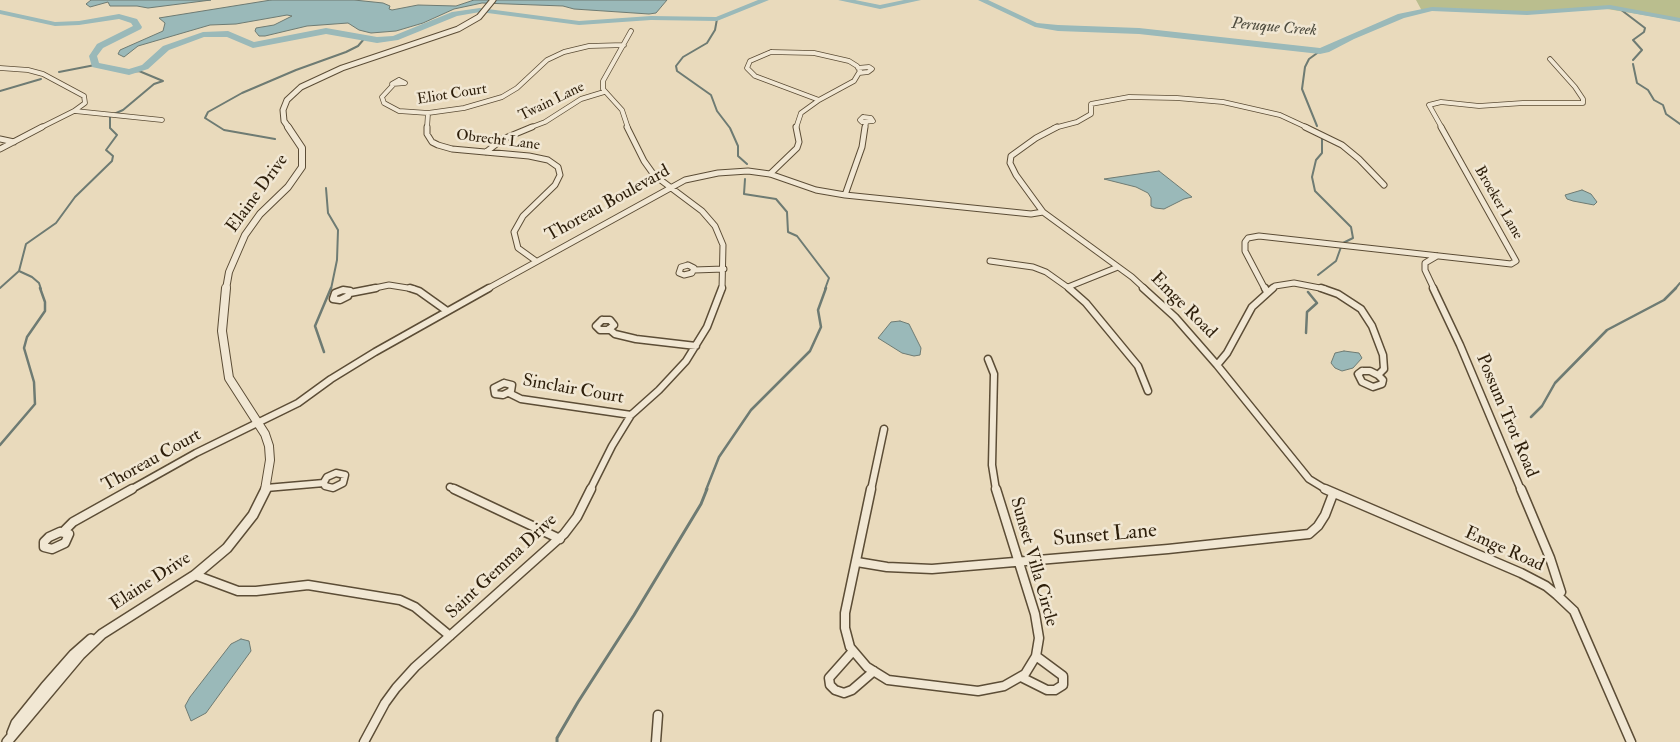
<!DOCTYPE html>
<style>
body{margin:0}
canvas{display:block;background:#e9dabc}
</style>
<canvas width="1680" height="742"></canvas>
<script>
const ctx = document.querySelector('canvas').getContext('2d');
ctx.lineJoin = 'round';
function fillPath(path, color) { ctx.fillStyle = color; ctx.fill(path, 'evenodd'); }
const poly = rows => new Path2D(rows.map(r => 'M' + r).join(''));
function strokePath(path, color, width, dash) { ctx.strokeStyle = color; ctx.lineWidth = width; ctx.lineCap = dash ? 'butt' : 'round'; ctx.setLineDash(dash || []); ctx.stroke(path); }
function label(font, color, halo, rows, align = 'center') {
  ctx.font = font + ' "IM FELL Double Pica",serif'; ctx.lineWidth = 5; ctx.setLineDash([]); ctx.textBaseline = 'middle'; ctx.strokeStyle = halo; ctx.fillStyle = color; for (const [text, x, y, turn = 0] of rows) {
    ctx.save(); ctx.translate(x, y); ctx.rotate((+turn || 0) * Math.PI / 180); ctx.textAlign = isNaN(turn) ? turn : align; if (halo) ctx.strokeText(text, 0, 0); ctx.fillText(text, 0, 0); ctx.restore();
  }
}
fillPath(poly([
 [1416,0,1680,0,1680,21,1601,8,1514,12,1445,8,1422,11]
]), '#babe8e');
const water = poly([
 [91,0,211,0,148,8,137,6,110,6,108,2,90,7,86,4,91,0],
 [271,0,354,0,383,3,390,6,389,9,392,10,418,5,456,6,474,0,667,0,656,13,649,14,574,9,563,6,482,3,454,9,423,23,396,31,371,33,359,30,348,23,307,26,265,36,259,36,255,31,256,28,274,25,292,16,287,15,236,24,210,25,138,46,124,57,118,54,120,50,163,31,165,23,159,18,271,0],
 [1159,171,1192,197,1184,199,1164,209,1155,208,1151,206,1151,198,1148,193,1136,187,1104,179,1159,171],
 [1582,190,1591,194,1597,202,1594,205,1573,201,1567,199,1565,195,1582,190],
 [900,321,909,324,921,348,920,355,914,356,902,353,878,338,891,322,900,321],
 [1344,351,1359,353,1362,358,1353,368,1342,371,1335,368,1331,363,1335,353,1344,351],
 [241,639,249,641,251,651,206,713,191,721,185,706,190,697,231,644,241,639]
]);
fillPath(water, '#9ab9b9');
strokePath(water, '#6e7b73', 1);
strokePath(poly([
 [1620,9,1645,28,1644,32,1633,40,1642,50,1633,60],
 [717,19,715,30,707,43,683,57,676,66,677,71,711,95,717,111,730,128,738,146,738,156,747,164],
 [1633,64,1637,83,1648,90,1654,100,1663,105,1666,114,1680,124],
 [59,72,95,65],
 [0,91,41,79],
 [114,114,123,110,154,84,163,81,139,71,129,72],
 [1317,126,1302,89,1305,67,1309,59,1320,51],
 [1322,138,1322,153,1316,160,1312,177,1315,191,1351,227,1353,238,1343,243],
 [275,139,224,130,205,118,208,112,242,93,296,70,346,52,358,46,364,39],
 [745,179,744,194,776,199,787,212,788,232,797,236,829,278,825,289],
 [326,188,328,213,338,230,337,260,331,289],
 [19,271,32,277,39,283,41,289],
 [1318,275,1336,261,1341,247],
 [0,288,19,271,26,244,56,223,75,197,112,161,113,156,106,150,117,135,110,128,110,117],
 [1675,289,1680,283]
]), '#6e7b73', 2);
strokePath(poly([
 [1306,333,1307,312,1317,303,1308,292],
 [324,352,315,326,331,288],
 [1531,417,1542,406,1555,383,1607,330,1664,300,1676,288],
 [0,445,35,404,34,382,24,348,27,337,45,311,45,302,40,288],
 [706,490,719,457,751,410,810,351,821,327,818,310,826,288]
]), '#6e7b73', 2.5);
strokePath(poly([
 [557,742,557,738,578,702,634,615,701,504,707,489]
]), '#6e7b73', 3);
fillPath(poly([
 [758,0,769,0,717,21,651,20,579,25,480,12,457,16,398,40,377,43,326,34,253,48,227,37,204,37,169,50,148,69,129,75,92,67,89,56,97,44,133,26,131,23,119,19,79,25,55,26,0,14,0,10,55,22,79,21,119,14,137,19,142,27,141,29,103,48,97,56,99,63,129,69,142,65,163,46,203,32,228,31,254,42,326,28,377,37,393,36,452,12,480,8,579,21,651,16,716,17,758,0],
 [838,0,855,0,880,5,904,0,921,0,880,9,838,0],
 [978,0,988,0,1037,23,1058,25,1139,28,1320,48,1398,14,1432,7,1527,11,1610,5,1680,18,1680,22,1610,9,1527,15,1432,11,1404,18,1354,39,1329,52,1320,54,1139,34,1058,31,1035,27,978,0]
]), '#9ab9b9');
const minorFar3 = poly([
 [771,52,814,53,849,61,857,66,860,71,854,81,819,100,755,76,747,68,750,61,771,52],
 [0,68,28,70,43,74,84,96,85,103,74,111,40,128],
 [858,68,869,67,872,69,868,72,859,73],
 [399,80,405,83,392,84,399,80],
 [393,85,382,97,384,103,399,111,428,113,464,108,502,97,517,88,547,60,564,52,589,46,624,45],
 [75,111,162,120],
 [863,117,871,118,873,121,862,122,860,120,863,117],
 [427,128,428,113],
 [529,128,545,122,581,99,604,92],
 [628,128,622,110,603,89,603,81,631,31],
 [796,128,801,113,819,100],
 [865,128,866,123],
 [1054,128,1077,122,1091,114,1091,104,1129,97,1177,98,1223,102,1280,115,1308,128],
 [1442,128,1429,105,1441,102,1479,106,1523,103,1583,103,1583,99,1575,87,1550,59]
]);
const minorFar2 = poly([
 [427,127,427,134,432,142,438,145,452,149,529,156,548,160,558,167,560,175,555,185,523,216,514,232,518,248,536,261],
 [627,127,644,161,654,175,702,211,715,226,723,245,722,289],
 [1057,127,1036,138,1011,156,1010,163,1016,175,1043,212,1132,277,1145,289],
 [1305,127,1342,145,1359,159,1384,185],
 [0,139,14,142],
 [0,149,42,127],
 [486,152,503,139,532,127],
 [770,174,797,148,799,142,796,127],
 [845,195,862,147,865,127],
 [990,261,1033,267,1046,272,1070,289],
 [688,265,694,268,692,273,684,275,679,273,681,267,688,265],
 [694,270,724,269],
 [1068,287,1118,267],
 [370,289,389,285,414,289],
 [487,289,685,180,718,173,748,171,770,174,816,190,845,195,1031,214,1043,212],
 [1265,289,1245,251,1245,242,1248,238,1259,236,1511,264,1516,261,1441,127],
 [1272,289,1275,286,1294,283,1325,289],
 [1434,289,1425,270,1425,263,1437,256]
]);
const minorFar1 = poly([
 [410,288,419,291,447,311],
 [1069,288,1086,303,1138,366,1148,391],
 [1143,288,1175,317,1217,365,1309,479,1327,490],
 [1265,288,1267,292],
 [1321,288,1338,294,1361,309,1372,326,1383,355,1384,369,1378,375],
 [1433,288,1460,345,1521,490],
 [343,290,350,291,348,296,340,300,333,299,335,293,343,290],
 [350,293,376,288],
 [602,320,610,320,614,325,608,330,600,330,596,326,602,320],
 [609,329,615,334,636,339,696,346],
 [988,359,994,374,992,465,996,490],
 [1217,365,1227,353,1252,307,1273,288],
 [1362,371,1370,371,1378,375,1383,380,1382,384,1373,387,1362,382,1358,374,1362,371],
 [504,383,512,385,511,391,503,395,495,394,494,388,504,383],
 [509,393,521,399,631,415],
 [336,473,345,475,343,483,333,488,325,486,324,482,327,477,336,473],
 [450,487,457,490],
 [266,488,324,483],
 [130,490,196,453,298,403,331,379,375,352,489,288],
 [590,490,612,446,631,415,659,390,686,361,707,327,722,288],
 [871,490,884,429]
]);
const minor = poly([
 [454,489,560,539],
 [871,489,845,613,845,628,850,647,867,667,888,680,978,691,1004,686,1025,674,1036,656,1039,638,1035,614,996,489],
 [1325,489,1521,573,1546,586,1557,595,1574,611,1631,742],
 [1521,489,1550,558,1561,592,1557,595],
 [64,531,73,522,132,489],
 [60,532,69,534,65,543,52,549,44,547,44,542,49,537,60,532],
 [857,562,887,567,932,569,1168,549,1309,534,1318,526,1325,515,1333,494],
 [195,575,238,591,256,591,308,585,400,600,415,607,450,636],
 [853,651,829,678,830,685,835,690,844,693,852,690,874,671],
 [1021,677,1047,690,1055,690,1063,685,1063,676,1036,656],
 [364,742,385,703,396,688,415,667,564,534,577,517,591,489],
 [656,742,658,715]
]);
const tertiaryFar3 = poly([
 [289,128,284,121,283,110,287,100,301,87,342,68,458,29,479,17,493,0]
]);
const tertiaryFar2 = poly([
 [226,289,229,272,245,235,260,214,288,187,302,167,302,148,288,127]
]);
const tertiaryFar1 = poly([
 [226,288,222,331,229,378,265,434,269,446,270,460,265,490]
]);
const tertiary = poly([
 [12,733,16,723,45,687,74,654,91,639],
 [7,742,80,655,102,634,195,575,227,548,253,515,266,489]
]);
strokePath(minorFar3, '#5c4d36', 5.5);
strokePath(minorFar2, '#5c4d36', 7);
strokePath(minorFar1, '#5c4d36', 9);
strokePath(minor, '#5c4d36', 11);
strokePath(tertiaryFar3, '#5c4d36', 7);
strokePath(tertiaryFar2, '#5c4d36', 8);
strokePath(tertiaryFar1, '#5c4d36', 10);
strokePath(tertiary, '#5c4d36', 12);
strokePath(minorFar3, '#f1e7d3', 4);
strokePath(minorFar2, '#f1e7d3', 5);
strokePath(minorFar1, '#f1e7d3', 6);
strokePath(minor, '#f1e7d3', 8);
strokePath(tertiaryFar3, '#f1e7d3', 5);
strokePath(tertiaryFar2, '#f1e7d3', 6);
strokePath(tertiaryFar1, '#f1e7d3', 8);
strokePath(tertiary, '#f1e7d3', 9);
label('15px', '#2d1e0a', '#f1e7d3', [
 ["Eliot Court",452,95,-9],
 ["Twain Lane",552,102,-26],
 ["Obrecht Lane",498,141,7],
 ["Broeker Lane",1498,203,60]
]);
label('italic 16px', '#4e4c3f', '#f1e7d3', [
 ["Peruque Creek",1274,28,5]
]);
label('18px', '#2d1e0a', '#f1e7d3', [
 ["Elaine Drive",258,194,-54],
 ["Thoreau Boulevard",608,204,-29],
 ["Emge Road",1183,306,45],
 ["Sinclair Court",573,390,10],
 ["Possum Trot Road",1506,416,67],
 ["Thoreau Court",152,461,-29],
 ["Emge Road",1504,550,24],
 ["Sunset Villa Circle",1033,562,74],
 ["Saint Gemma Drive",502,567,-43],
 ["Elaine Drive",151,582,-33]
]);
label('21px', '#2d1e0a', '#f1e7d3', [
 ["Sunset Lane",1105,536,-5]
]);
</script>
